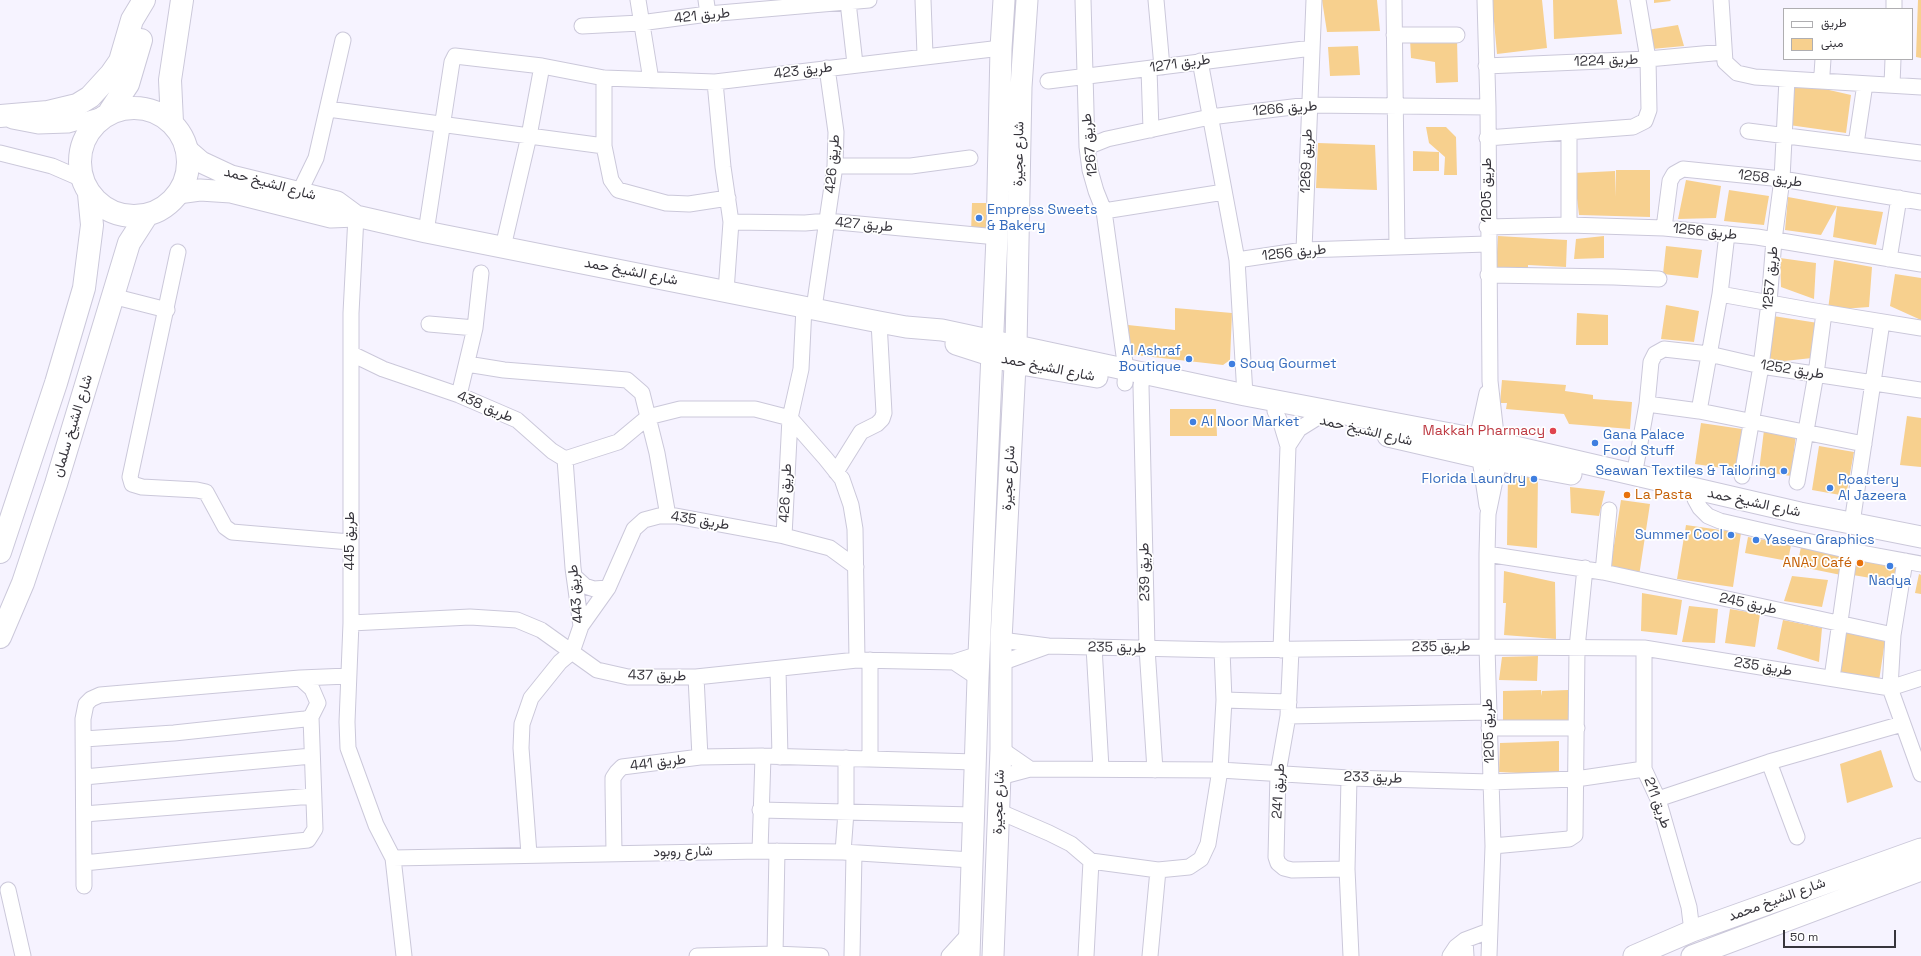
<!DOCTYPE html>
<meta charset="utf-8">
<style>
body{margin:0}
#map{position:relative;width:1921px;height:956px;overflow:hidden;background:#f6f3ff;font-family:"Space Grotesk",Vazirmatn,sans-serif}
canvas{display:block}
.legend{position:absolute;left:1783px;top:8px;width:130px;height:52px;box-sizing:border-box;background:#fff;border:1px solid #afaeb1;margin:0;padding:5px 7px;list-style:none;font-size:12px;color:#37353c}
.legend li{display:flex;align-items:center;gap:8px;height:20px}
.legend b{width:20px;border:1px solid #afaeb1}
.scale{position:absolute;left:1783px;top:930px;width:113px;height:18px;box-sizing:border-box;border:2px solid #37353c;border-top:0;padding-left:5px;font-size:12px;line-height:14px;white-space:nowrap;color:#37353c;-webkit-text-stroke:3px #fff;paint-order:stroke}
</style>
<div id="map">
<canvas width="1921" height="956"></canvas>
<ul class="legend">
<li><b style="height:5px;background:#fff"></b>طريق</li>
<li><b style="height:11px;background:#f7d08e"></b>مبنى</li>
</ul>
<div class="scale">50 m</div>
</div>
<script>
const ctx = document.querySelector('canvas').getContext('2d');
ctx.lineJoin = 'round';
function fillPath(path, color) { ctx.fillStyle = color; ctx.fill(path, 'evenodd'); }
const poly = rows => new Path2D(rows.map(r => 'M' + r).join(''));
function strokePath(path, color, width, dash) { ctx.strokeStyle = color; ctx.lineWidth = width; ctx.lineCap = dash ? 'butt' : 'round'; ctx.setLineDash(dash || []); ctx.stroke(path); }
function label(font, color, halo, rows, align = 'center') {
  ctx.font = font + ' "Space Grotesk",Vazirmatn,sans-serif'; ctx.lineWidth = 3.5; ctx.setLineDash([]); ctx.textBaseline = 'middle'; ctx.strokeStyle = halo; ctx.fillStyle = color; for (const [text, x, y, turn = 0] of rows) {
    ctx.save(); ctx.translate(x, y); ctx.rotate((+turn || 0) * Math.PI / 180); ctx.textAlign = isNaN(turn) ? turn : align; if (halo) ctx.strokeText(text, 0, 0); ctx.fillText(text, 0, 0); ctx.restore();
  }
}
fillPath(poly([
 [1322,0,1377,0,1380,31,1327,32],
 [1492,0,1542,0,1547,48,1497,54],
 [1553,0,1617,0,1622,34,1554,39],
 [1654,0,1670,0,1671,1,1654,3],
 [1918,0,1921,0,1921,58,1916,57],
 [1678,25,1684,46,1652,49,1647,30],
 [1410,39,1457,39,1458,82,1436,83,1435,62,1411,58],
 [1358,46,1360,75,1330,76,1328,47],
 [1790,81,1851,95,1846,133,1789,125],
 [1426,127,1446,127,1456,137,1457,175,1444,175,1445,157,1429,143],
 [1318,143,1375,145,1377,190,1316,188],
 [1413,151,1439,152,1439,171,1413,171],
 [1616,170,1650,170,1650,217,1579,215,1574,173,1615,171,1615,197],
 [1686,180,1721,186,1716,218,1678,219],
 [1729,190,1769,196,1764,225,1724,221],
 [1788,197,1837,206,1821,235,1785,230],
 [972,203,987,203,986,233,971,233],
 [1837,206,1883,212,1876,245,1833,237],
 [1498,236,1567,240,1566,267,1528,265,1528,268,1496,268],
 [1604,236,1604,258,1574,259,1576,239],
 [1666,246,1702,250,1698,278,1663,274],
 [1780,258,1816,263,1814,299,1781,287],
 [1834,260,1872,267,1869,307,1828,310],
 [1895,274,1921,278,1921,320,1890,306],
 [1666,305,1699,311,1694,342,1661,339],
 [1175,308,1232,313,1230,360,1223,365,1135,355,1130,352,1128,325,1175,330],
 [1577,313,1608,315,1608,345,1576,345],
 [1773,316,1818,323,1812,358,1766,363],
 [1502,380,1566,385,1565,391,1593,395,1593,399,1632,402,1630,429,1569,424,1564,414,1506,409,1507,403,1500,403],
 [1170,409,1216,409,1217,436,1170,436],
 [1907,416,1921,418,1921,467,1900,465],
 [1701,423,1742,429,1736,470,1695,464],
 [1764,430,1796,434,1791,476,1759,471],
 [1819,446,1854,452,1846,496,1812,490],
 [1508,473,1538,475,1537,548,1507,545],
 [1570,487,1605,491,1599,516,1571,513],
 [1621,500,1650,504,1639,576,1610,571],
 [1686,525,1741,533,1733,587,1677,579],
 [1748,537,1791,545,1788,561,1745,553],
 [1801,547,1845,555,1841,575,1797,566],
 [1856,557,1897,564,1894,582,1853,575],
 [1504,571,1555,582,1556,639,1504,635,1506,603,1503,603],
 [1919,574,1921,575,1921,594,1915,593],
 [1792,576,1828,580,1822,607,1784,601],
 [1642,593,1682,600,1677,635,1641,631],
 [1689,606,1718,609,1715,643,1682,642],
 [1730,609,1760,614,1755,647,1725,643],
 [1783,620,1822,628,1819,662,1777,649],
 [1844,631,1885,641,1879,681,1835,672],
 [1538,656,1537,681,1499,680,1502,657],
 [1541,690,1541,696,1542,691,1568,690,1568,721,1503,720,1503,691],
 [1559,741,1559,775,1499,772,1500,743],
 [1881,750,1893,787,1847,803,1840,764]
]), '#f7d08e');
const street = poly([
 [638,0,651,80],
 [706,0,708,14],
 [923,0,925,55],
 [1083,0,1087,147,1090,170,1096,191,1104,211,1126,370,1125,383],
 [1156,0,1162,67],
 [1394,0,1397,247],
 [1485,0,1488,107,1490,381,1499,461,1488,514,1487,554,1487,647,1493,846,1489,956],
 [1721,0,1725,62,1737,73,1755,77,1787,79,1921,87],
 [848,2,855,64],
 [1894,9,1894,0],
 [582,26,640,23,708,14,869,0],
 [1394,35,1457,35],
 [1200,61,1237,260,1245,395],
 [1486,66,1648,59,1724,52],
 [1149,69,1151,130],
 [604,78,604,146,611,180,618,190,666,203,689,204,728,198],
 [1048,81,1312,48],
 [1819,81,1822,74,1823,59],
 [715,82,723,167,731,222,726,291],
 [1892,85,1893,59],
 [328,109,604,146],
 [12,121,38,126,68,125,103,115],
 [1748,131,1921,153],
 [1487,138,1633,127,1645,121,1649,110,1648,59,1638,0],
 [1856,144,1865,84],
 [1087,147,1107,139,1210,117,1309,105,1488,107],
 [0,153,52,166,82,179],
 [835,166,911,166,970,158],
 [291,197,299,193,316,158,343,40],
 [1104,211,1224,192],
 [356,216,351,313,351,623,347,722,348,748,376,825,393,858,404,956],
 [731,222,805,223,827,221,997,237],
 [1569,225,1569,132],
 [1487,227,1569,225,1664,228,1757,237,1921,264],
 [1664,228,1670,181,1674,174,1683,169,1782,179,1921,202],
 [426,232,452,62,455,56,542,66,604,78,715,82,1001,48],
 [503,247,529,136,542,66],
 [1304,250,1314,0],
 [178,252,130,477,132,484,142,487,197,490,206,492,225,527,232,532,350,542],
 [1889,259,1899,198],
 [1237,260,1304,250,1487,244],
 [1488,275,1614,277,1659,279],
 [1720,294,1809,310,1921,328],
 [112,296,167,310],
 [814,308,835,166,836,132,827,68],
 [429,324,475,328],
 [352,354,383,369,459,395,517,420,552,451,565,459,618,442,648,417,680,409,755,409,790,418,826,459,842,479,851,505,855,529,857,660],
 [467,364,504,370,627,380,642,393,657,453,668,516],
 [1143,374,1141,386,1147,648,1155,770],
 [459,395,475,328,481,273],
 [1647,404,1699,411,1864,444],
 [1275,411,1282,426,1288,446,1299,429,1315,419],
 [1699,411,1720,294,1727,234],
 [836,472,861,432,877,424,882,419,884,413,879,322],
 [1634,476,1647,404,1651,362,1655,354,1664,349,1709,354,1761,366,1921,390],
 [1742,476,1761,366,1769,303,1774,240,1782,179,1787,79],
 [1797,482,1816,374,1824,313],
 [1695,499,1700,508,1708,516,1720,521,1850,551,1921,564],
 [1487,506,1477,439,1487,393],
 [1852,523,1882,322],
 [784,536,790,418,801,369,804,307],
 [1487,554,1603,572,1893,635],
 [1905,561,1893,635,1890,688,1921,774],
 [1603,572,1609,510],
 [574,576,585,586,594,589,608,588],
 [351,623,470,617,517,620,541,630,597,670,628,677,696,677,857,660,954,662],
 [581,626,608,588,634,529,644,520,659,516,676,516,784,536,830,548,856,567],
 [1048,646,1222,650,1487,647,1644,648,1890,688,1921,678],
 [1094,647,1101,768],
 [1644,648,1644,769,1658,799,1689,907,1692,931],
 [1281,650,1288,446],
 [1291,650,1288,716,1278,773,1276,857,1278,863,1284,868,1292,870,1347,869],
 [1001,663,1048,646,1001,640],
 [778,669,780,757],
 [978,678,954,662,979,654],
 [1832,678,1850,551],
 [1224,700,1289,702],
 [1288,716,1488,712],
 [1489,728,1577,728],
 [84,739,174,733,305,719,311,717,318,703,312,689,300,678],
 [700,757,763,756,976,762],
 [870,759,870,660],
 [1769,762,1797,837],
 [1030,769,1220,770,1349,778,1490,782,1576,779,1644,769],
 [84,777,312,756],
 [1000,777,1030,769,1001,749],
 [1349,778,1347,869,1351,956],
 [1658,799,1769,762,1902,724],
 [760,810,974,815],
 [998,811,1049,833,1071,844,1091,861,1158,870,1189,867,1201,859,1208,844,1220,770,1224,700,1222,650],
 [84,814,313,796],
 [1493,846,1569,839,1575,835,1577,648,1585,568],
 [760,851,763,756],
 [843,852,846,812,846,758],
 [614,853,613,786,613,778,617,772,622,767,630,766,700,757,696,677],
 [529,854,521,748,522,724,531,698,560,662,572,652,581,626,573,568,565,459],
 [393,858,760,851,843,852,972,860],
 [84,863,308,840,315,829,311,717],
 [84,886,83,719,86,704,91,699,100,695,300,678,348,676],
 [8,890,23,956],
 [1465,940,1466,956],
 [775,954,777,851],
 [697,956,775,954,821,956],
 [852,956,854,853],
 [949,956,970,933],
 [1086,956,1091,861],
 [1150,956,1158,870],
 [1450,956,1456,947,1465,940,1489,931]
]);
const secondary = poly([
 [186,149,201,162,231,176,337,202,356,216],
 [178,193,200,190,231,192,331,217,356,216,426,232,879,322,906,327,942,330,1245,395,1498,443,1800,513,1921,537],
 [956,344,1015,363,1097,377],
 [1388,436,1479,457,1571,474],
 [969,956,978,678,997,237,1001,48,1004,0],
 [993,956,1001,749,1001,640,1016,346,1021,87,1027,0],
 [1634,956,1692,931,1921,849],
 [1692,956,1921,870]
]);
const primary = poly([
 '80 162a54 54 0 1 1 108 0a54 54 0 1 1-108 0Z',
 [110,111,128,84,141,40],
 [0,116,48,112,77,105,90,97,111,74,120,61,132,20,144,0],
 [172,122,170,80,182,0],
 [0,552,56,383,84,288,92,225,89,194],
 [0,637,23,583,56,484,129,243,147,215]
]);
strokePath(street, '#cbc8da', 17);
strokePath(secondary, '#cbc8da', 23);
strokePath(primary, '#cbc8da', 24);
strokePath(street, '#fff', 15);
strokePath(secondary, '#fff', 21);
strokePath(primary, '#fff', 22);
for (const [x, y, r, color] of [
 [979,218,4,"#3f7fe0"],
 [1189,359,4,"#3f7fe0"],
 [1232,364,4,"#3f7fe0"],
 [1193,422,4,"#3f7fe0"],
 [1553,431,4,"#e0444e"],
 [1595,443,4,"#3f7fe0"],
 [1784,471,4,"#3f7fe0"],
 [1534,479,4,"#3f7fe0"],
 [1830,488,4,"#3f7fe0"],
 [1627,495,4,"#e8710a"],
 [1731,535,4,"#3f7fe0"],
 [1756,540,4,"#3f7fe0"],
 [1860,563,4,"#e8710a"],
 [1890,566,4,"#3f7fe0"]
]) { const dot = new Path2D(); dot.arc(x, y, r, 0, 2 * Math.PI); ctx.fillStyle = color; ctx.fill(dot); strokePath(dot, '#fff', 1.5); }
label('14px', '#37353c', '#fff', [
 ["طريق 421",702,16,-6],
 ["طريق 1224",1606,61,-2],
 ["طريق 1271",1180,64,-8],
 ["طريق 423",803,71,-7],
 ["طريق 1266",1285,109,-5],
 ["طريق 1267",1090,145,-96],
 ["شارع عجيرة",1019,154,-89],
 ["طريق 1269",1307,161,-88],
 ["طريق 426",833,164,-85],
 ["طريق 1258",1770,179,7],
 ["شارع الشيخ حمد",270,184,15],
 ["طريق 1205",1487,190,-90],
 ["طريق 427",864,225,5],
 ["طريق 1256",1705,232,6],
 ["طريق 1256",1294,253,-6],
 ["شارع الشيخ حمد",631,272,11],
 ["طريق 1257",1771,278,-85],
 ["شارع الشيخ حمد",1048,368,11],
 ["طريق 1252",1792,370,9],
 ["طريق 438",485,407,23],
 ["شارع الشيخ سلمان",73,426,-73],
 ["شارع الشيخ حمد",1366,431,13],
 ["شارع عجيرة",1009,478,-87],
 ["طريق 426",786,493,-87],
 ["شارع الشيخ حمد",1754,503,12],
 ["طريق 435",700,521,9],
 ["طريق 445",350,541,-90],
 ["طريق 239",1145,572,-91],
 ["طريق 443",576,594,-96],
 ["طريق 245",1748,604,12],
 ["طريق 235",1441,647,-1],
 ["طريق 235",1117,648,1],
 ["طريق 235",1763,667,9],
 ["طريق 437",657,676,1],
 ["طريق 1205",1489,731,-92],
 ["طريق 441",658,763,-7],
 ["طريق 233",1373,778,2],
 ["طريق 241",1279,791,-87],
 ["شارع عجيرة",999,802,-88],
 ["طريق 211",1657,803,70],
 ["شارع روبود",683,852,-1],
 ["شارع الشيخ محمد",1777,900,-20]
]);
label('14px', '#366cbe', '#fff', [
 ["Empress Sweets",987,210],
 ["& Bakery",987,226],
 ["Al Ashraf",1181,351,"right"],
 ["Boutique",1181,367,"right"],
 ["Souq Gourmet",1240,364],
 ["Al Noor Market",1201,422],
 ["Gana Palace",1603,435],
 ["Food Stuff",1603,451],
 ["Seawan Textiles & Tailoring",1776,471,"right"],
 ["Florida Laundry",1526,479,"right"],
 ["Roastery",1838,480],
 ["Al Jazeera",1838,496],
 ["Summer Cool",1723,535,"right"],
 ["Yaseen Graphics",1764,540],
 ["Nadya",1890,581,"center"]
], 'left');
label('14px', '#be3a42', '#fff', [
 ["Makkah Pharmacy",1545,431]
], 'right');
label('14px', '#c56008', '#fff', [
 ["La Pasta",1635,495],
 ["ANAJ Café",1852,563,"right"]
], 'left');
</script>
